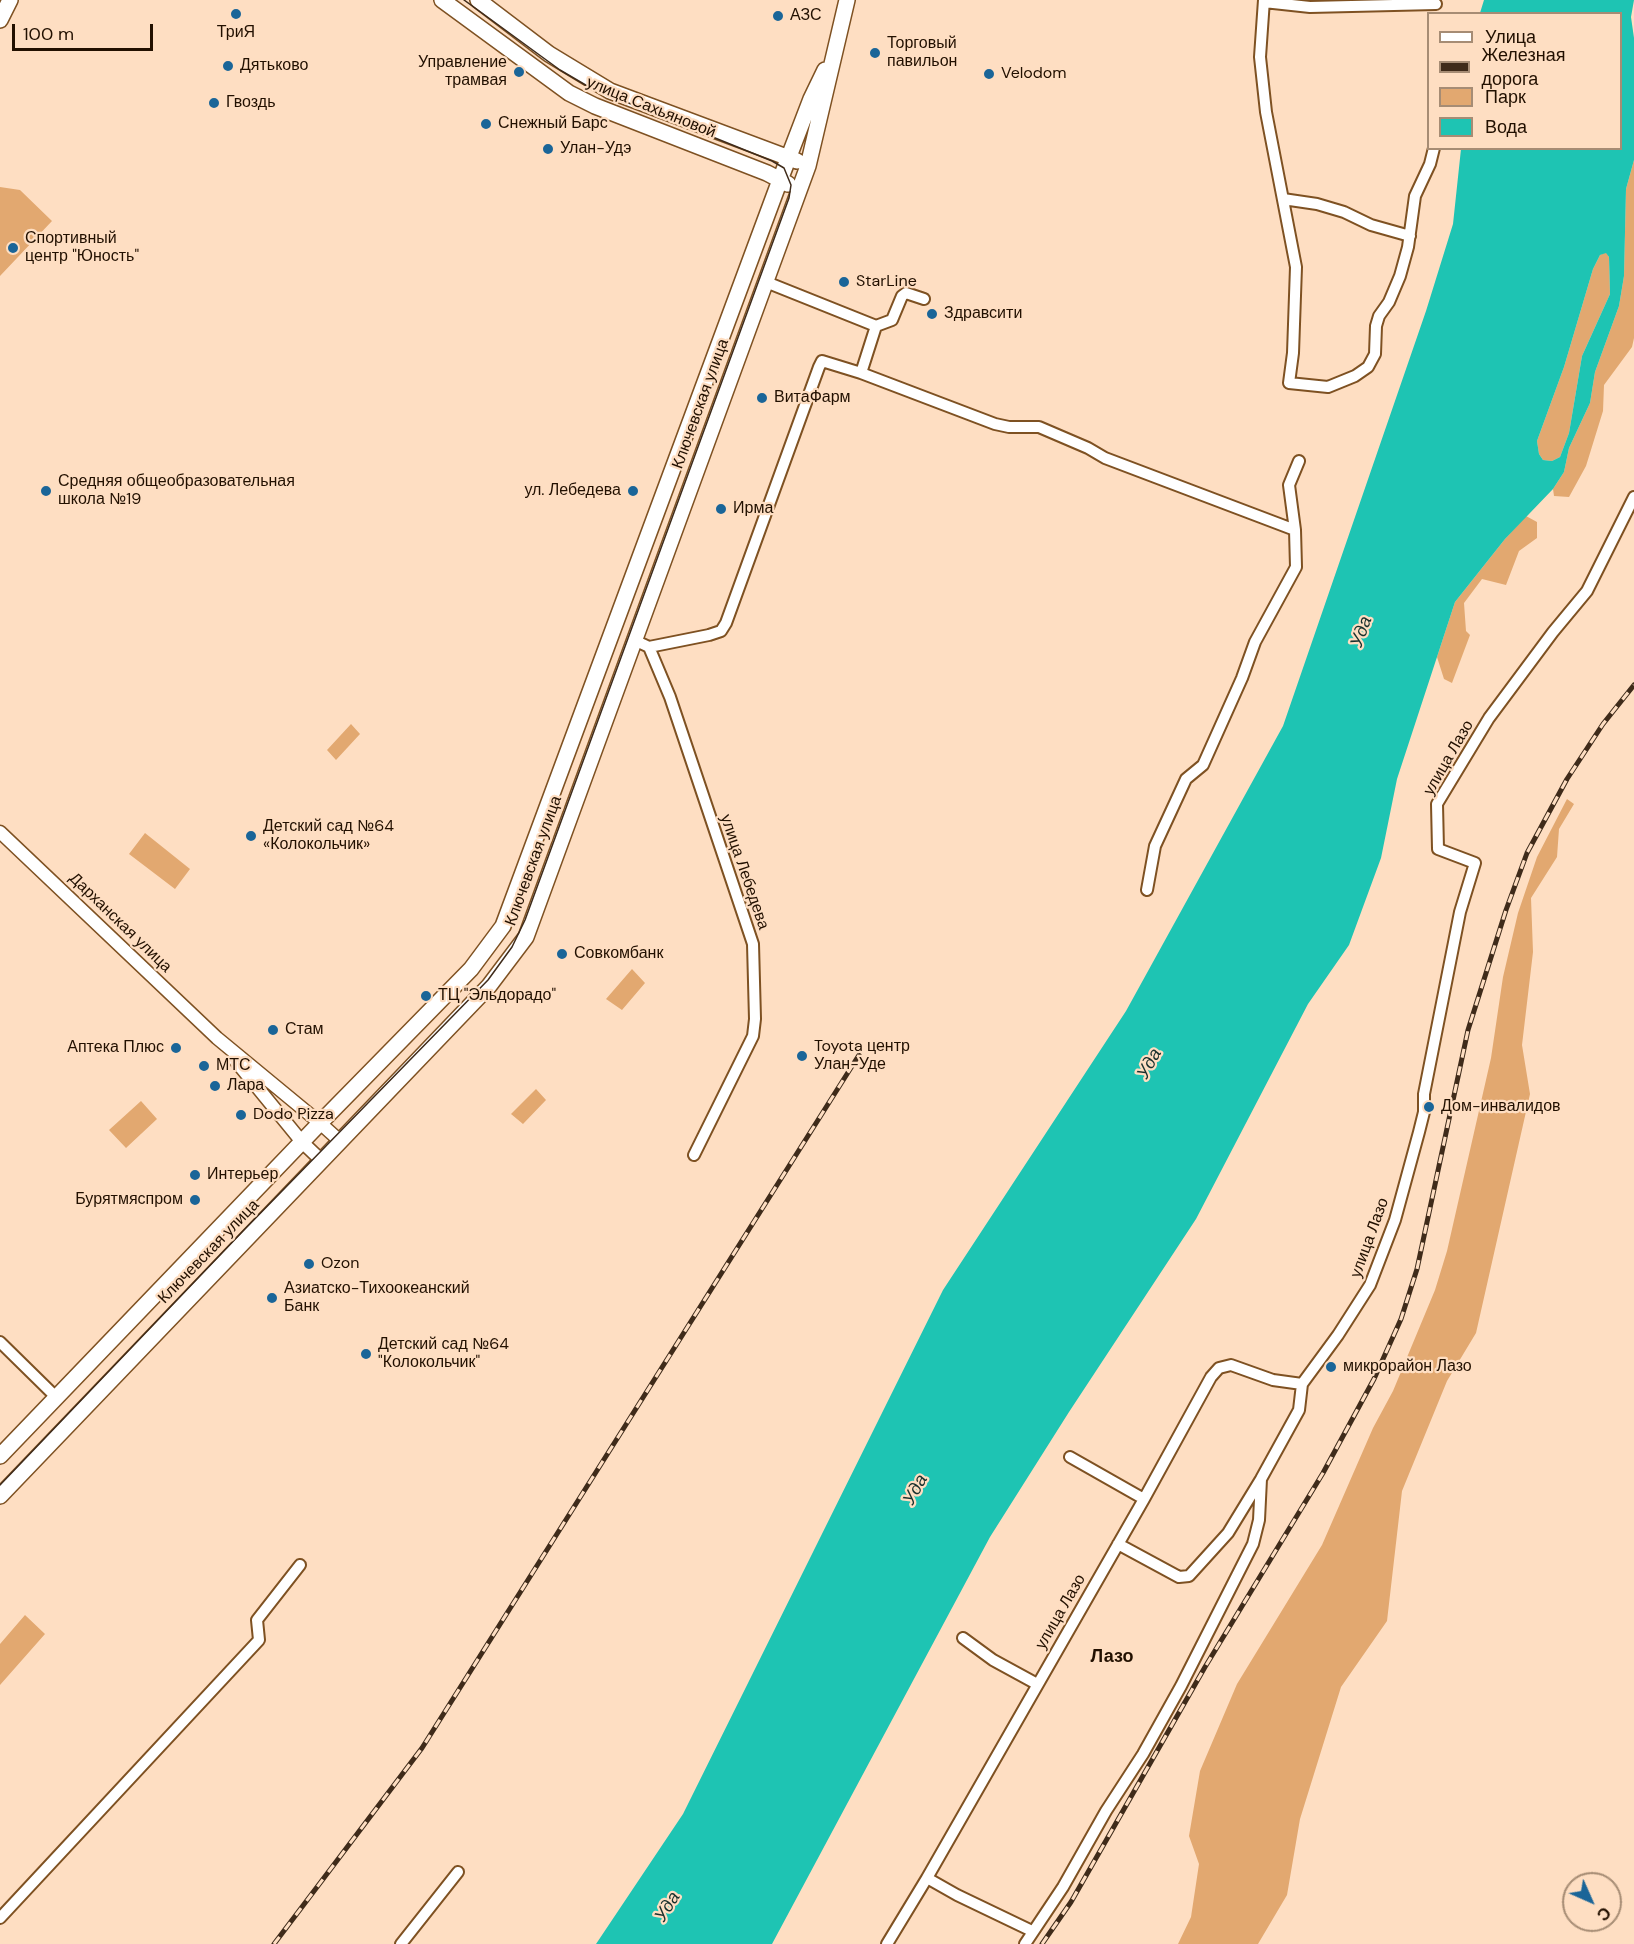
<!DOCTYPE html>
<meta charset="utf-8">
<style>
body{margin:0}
#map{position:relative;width:1634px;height:1944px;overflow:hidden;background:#fedec2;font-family:"DM Sans",sans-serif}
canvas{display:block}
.legend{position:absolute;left:1427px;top:12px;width:195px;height:138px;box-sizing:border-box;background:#fedec2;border:2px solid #a68c74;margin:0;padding:8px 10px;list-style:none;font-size:18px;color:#221000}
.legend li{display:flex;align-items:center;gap:12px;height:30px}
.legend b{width:30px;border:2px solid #a68c74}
.north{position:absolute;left:1562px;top:1872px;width:60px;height:60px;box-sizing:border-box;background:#fedec2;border:2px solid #a68c74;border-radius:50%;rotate:135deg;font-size:16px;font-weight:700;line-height:24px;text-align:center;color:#221000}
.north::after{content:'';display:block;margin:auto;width:21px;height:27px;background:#1a6598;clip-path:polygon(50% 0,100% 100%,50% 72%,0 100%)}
.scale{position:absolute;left:12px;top:24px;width:141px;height:27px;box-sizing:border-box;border:3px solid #221000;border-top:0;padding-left:8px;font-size:18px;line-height:21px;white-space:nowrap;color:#221000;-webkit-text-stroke:4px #fedec2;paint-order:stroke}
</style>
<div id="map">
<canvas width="1634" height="1944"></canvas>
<ul class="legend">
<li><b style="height:8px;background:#fff"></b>Улица</li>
<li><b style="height:8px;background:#3f2b1a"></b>Железная дорога</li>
<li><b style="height:16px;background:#e2a870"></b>Парк</li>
<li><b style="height:16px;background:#1ec4b3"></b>Вода</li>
</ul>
<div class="north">С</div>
<div class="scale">100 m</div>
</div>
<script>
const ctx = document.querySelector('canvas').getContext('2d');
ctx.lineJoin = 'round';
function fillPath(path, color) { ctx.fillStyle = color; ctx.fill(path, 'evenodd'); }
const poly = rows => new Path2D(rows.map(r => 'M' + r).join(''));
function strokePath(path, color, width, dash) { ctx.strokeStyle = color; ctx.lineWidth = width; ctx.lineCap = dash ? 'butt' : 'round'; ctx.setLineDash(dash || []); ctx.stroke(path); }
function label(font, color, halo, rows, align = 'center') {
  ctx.font = font + ' "DM Sans",sans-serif'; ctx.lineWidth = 4.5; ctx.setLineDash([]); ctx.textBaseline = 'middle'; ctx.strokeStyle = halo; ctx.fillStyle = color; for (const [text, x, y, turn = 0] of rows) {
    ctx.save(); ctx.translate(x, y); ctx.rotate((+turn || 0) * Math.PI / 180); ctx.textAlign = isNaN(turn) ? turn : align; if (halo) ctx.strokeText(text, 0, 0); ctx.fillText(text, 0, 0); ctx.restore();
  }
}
fillPath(poly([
 [1634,160,1634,338,1632,347,1604,385,1603,411,1586,466,1569,497,1554,496,1553,489,1564,472,1569,448,1590,403,1595,372,1619,306,1624,276,1626,189],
 [0,187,20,190,52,221,0,276],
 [1606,252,1609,257,1610,294,1582,356,1569,433,1560,457,1552,461,1543,460,1539,454,1537,441,1564,367,1593,269,1600,255],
 [1526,516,1537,522,1537,538,1519,551,1506,585,1482,579,1464,603,1466,631,1470,635,1452,683,1444,679,1437,657,1455,602,1505,539],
 [351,724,360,734,336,760,327,750],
 [1567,799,1574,804,1559,829,1557,857,1531,898,1533,952,1522,1045,1530,1094,1476,1333,1447,1381,1402,1491,1387,1621,1341,1687,1300,1819,1287,1895,1258,1944,1178,1944,1191,1917,1199,1864,1189,1836,1200,1771,1237,1684,1322,1545,1373,1428,1393,1391,1435,1290,1447,1251,1491,1058,1503,977,1518,913,1537,857],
 [145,833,190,869,175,889,129,854],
 [632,969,645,983,622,1010,606,999],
 [536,1089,546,1100,523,1124,511,1114],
 [141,1101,157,1119,126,1148,109,1130],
 [25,1615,45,1634,0,1685,0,1644]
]), '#e2a870');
fillPath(poly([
 [1484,0,1634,0,1631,17,1634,38,1634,160,1626,189,1624,276,1619,306,1595,372,1590,403,1569,448,1564,472,1553,489,1505,539,1455,602,1397,779,1381,858,1349,945,1308,1004,1196,1219,1069,1412,990,1537,772,1944,596,1944,683,1814,943,1290,1126,1011,1283,726,1426,311,1453,224,1461,149,1620,148,1620,14,1480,13],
 [1606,253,1609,257,1610,294,1582,356,1569,433,1560,457,1552,461,1543,460,1539,454,1537,441,1564,367,1593,269,1600,255]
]), '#1ec4b3');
const minor = poly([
 [1264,0,1260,57,1266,112,1296,267,1293,353,1289,383,1328,387,1355,376,1368,367,1375,354,1376,326,1379,316,1389,302,1400,276,1408,247,1415,196,1430,164,1434,148],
 [1264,2,1310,7,1436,4],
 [1283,199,1317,204,1344,212,1371,225,1410,236],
 [766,282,876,326,892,320,902,296,906,293,924,299],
 [861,373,876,326],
 [634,640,649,647,670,697,753,944,755,1019,753,1036,694,1155],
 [649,647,709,635,721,631,726,623,819,367,822,361,861,373,995,424,1009,427,1039,427,1088,448,1105,458,1295,530],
 [1147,890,1155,846,1186,779,1203,765,1242,678,1255,642,1296,567,1295,530,1289,485,1299,461],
 [0,1342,57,1398],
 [1302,1384,1338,1335,1370,1285,1395,1220,1419,1132,1424,1112,1424,1094,1460,912,1475,863,1438,849,1437,804,1489,718,1553,632,1587,591,1634,497],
 [1070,1457,1144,1499],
 [1118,1544,1179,1577,1189,1576,1228,1533,1261,1479,1299,1410,1302,1384],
 [963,1638,993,1660,1037,1684],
 [927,1878,957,1895,1032,1931],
 [0,1918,259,1640,257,1620,300,1565],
 [401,1944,458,1872],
 [887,1944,927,1878,1144,1499,1211,1377,1219,1368,1231,1365,1273,1380,1302,1384],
 [1025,1944,1063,1887,1106,1811,1143,1754,1181,1686,1253,1544,1259,1520,1261,1479]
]);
const tertiary = poly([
 [0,832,217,1038,320,1123,340,1141],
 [235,1060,302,1142,322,1161]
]);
const secondary = poly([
 [442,0,569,93,595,106,767,173,788,184],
 [478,0,549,54,610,91,797,161],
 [0,20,10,0],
 [0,1456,320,1123,471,969,503,926,780,180,811,99,825,70],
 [0,1496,489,986,526,937,808,166,847,0]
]);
strokePath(minor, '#7e5122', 14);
strokePath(tertiary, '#7e5122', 15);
strokePath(secondary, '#7e5122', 18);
strokePath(minor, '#fff', 10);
strokePath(tertiary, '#fff', 12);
strokePath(secondary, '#fff', 15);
strokePath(poly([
 [0,1485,243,1231,488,980,512,947,525,920,789,198,791,185,784,168,772,161,589,87,560,70,464,0]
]), '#3f2b1a', 1.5);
const rail = poly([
 [274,1944,422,1748,859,1055],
 [1042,1944,1071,1902,1205,1667,1323,1473,1374,1379,1401,1319,1417,1269,1468,1030,1506,910,1527,853,1567,779,1603,724,1634,685]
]);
strokePath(rail, '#3f2b1a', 5);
strokePath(rail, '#fedec2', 3, [9]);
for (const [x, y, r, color] of [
 [236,14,6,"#1a6598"],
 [778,16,6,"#1a6598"],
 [875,53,6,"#1a6598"],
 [228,66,6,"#1a6598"],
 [519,72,6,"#1a6598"],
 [989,74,6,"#1a6598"],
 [214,103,6,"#1a6598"],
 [486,124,6,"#1a6598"],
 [548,149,6,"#1a6598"],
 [13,248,6,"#1a6598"],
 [844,282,6,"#1a6598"],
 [932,314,6,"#1a6598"],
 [762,398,6,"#1a6598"],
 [46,491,6,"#1a6598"],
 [633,491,6,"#1a6598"],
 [721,509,6,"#1a6598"],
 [251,836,6,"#1a6598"],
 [562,954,6,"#1a6598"],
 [426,996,6,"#1a6598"],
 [273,1030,6,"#1a6598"],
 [176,1048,6,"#1a6598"],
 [802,1056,6,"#1a6598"],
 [204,1066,6,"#1a6598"],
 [215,1086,6,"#1a6598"],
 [1429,1107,6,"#1a6598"],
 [241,1115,6,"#1a6598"],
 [195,1175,6,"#1a6598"],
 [195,1200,6,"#1a6598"],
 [309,1264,6,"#1a6598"],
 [272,1298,6,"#1a6598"],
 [366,1354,6,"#1a6598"],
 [1331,1367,6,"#1a6598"]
]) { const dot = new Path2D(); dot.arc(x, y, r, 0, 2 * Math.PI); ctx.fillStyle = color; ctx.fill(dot); strokePath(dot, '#fedec2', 2); }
label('16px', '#221000', '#fedec2', [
 ["АЗС",790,16],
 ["ТриЯ",236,33,"center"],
 ["Торговый",887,44],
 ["павильон",887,62],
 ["Управление",507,63,"right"],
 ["трамвая",507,81,"right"],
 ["Дятьково",240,66],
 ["Velodom",1001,74],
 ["Гвоздь",226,103],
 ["Снежный Барс",498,124],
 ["Улан-Удэ",560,149],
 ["Спортивный",25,239],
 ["центр \"Юность\"",25,257],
 ["StarLine",856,282],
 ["Здравсити",944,314],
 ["ВитаФарм",774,398],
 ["Средняя общеобразовательная",58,482],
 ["школа №19",58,500],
 ["ул. Лебедева",621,491,"right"],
 ["Ирма",733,509],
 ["Детский сад №64",263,827],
 ["«Колокольчик»",263,845],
 ["Совкомбанк",574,954],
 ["ТЦ \"Эльдорадо\"",438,996],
 ["Стам",285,1030],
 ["Toyota центр",814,1047],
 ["Улан-Уде",814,1065],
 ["Аптека Плюс",164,1048,"right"],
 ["МТС",216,1066],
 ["Лара",227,1086],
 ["Дом-инвалидов",1441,1107],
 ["Dodo Pizza",253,1115],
 ["Интерьер",207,1175],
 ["Бурятмяспром",183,1200,"right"],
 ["Ozon",321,1264],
 ["Азиатско-Тихоокеанский",284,1289],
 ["Банк",284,1307],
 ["Детский сад №64",378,1345],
 ["\"Колокольчик\"",378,1363],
 ["микрорайон Лазо",1343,1367]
], 'left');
label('16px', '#221000', '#fedec2', [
 ["улица Сахьяновой",651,108,22],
 ["Ключевская улица",701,404,-70],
 ["улица Лазо",1449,758,-60],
 ["Ключевская улица",534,861,-70],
 ["улица Лебедева",744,872,71],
 ["Дарханская улица",120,923,44],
 ["улица Лазо",1370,1238,-70],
 ["Ключевская улица",209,1252,-46],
 ["улица Лазо",1061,1612,-60]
]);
label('italic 18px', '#18302d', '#fedec2', [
 ["Уда",1362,632,-70],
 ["Уда",1150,1064,-61],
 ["Уда",916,1490,-61],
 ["Уда",668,1907,-58]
]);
label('bold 18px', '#221000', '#fedec2', [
 ["Лазо",1112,1657]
]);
</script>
